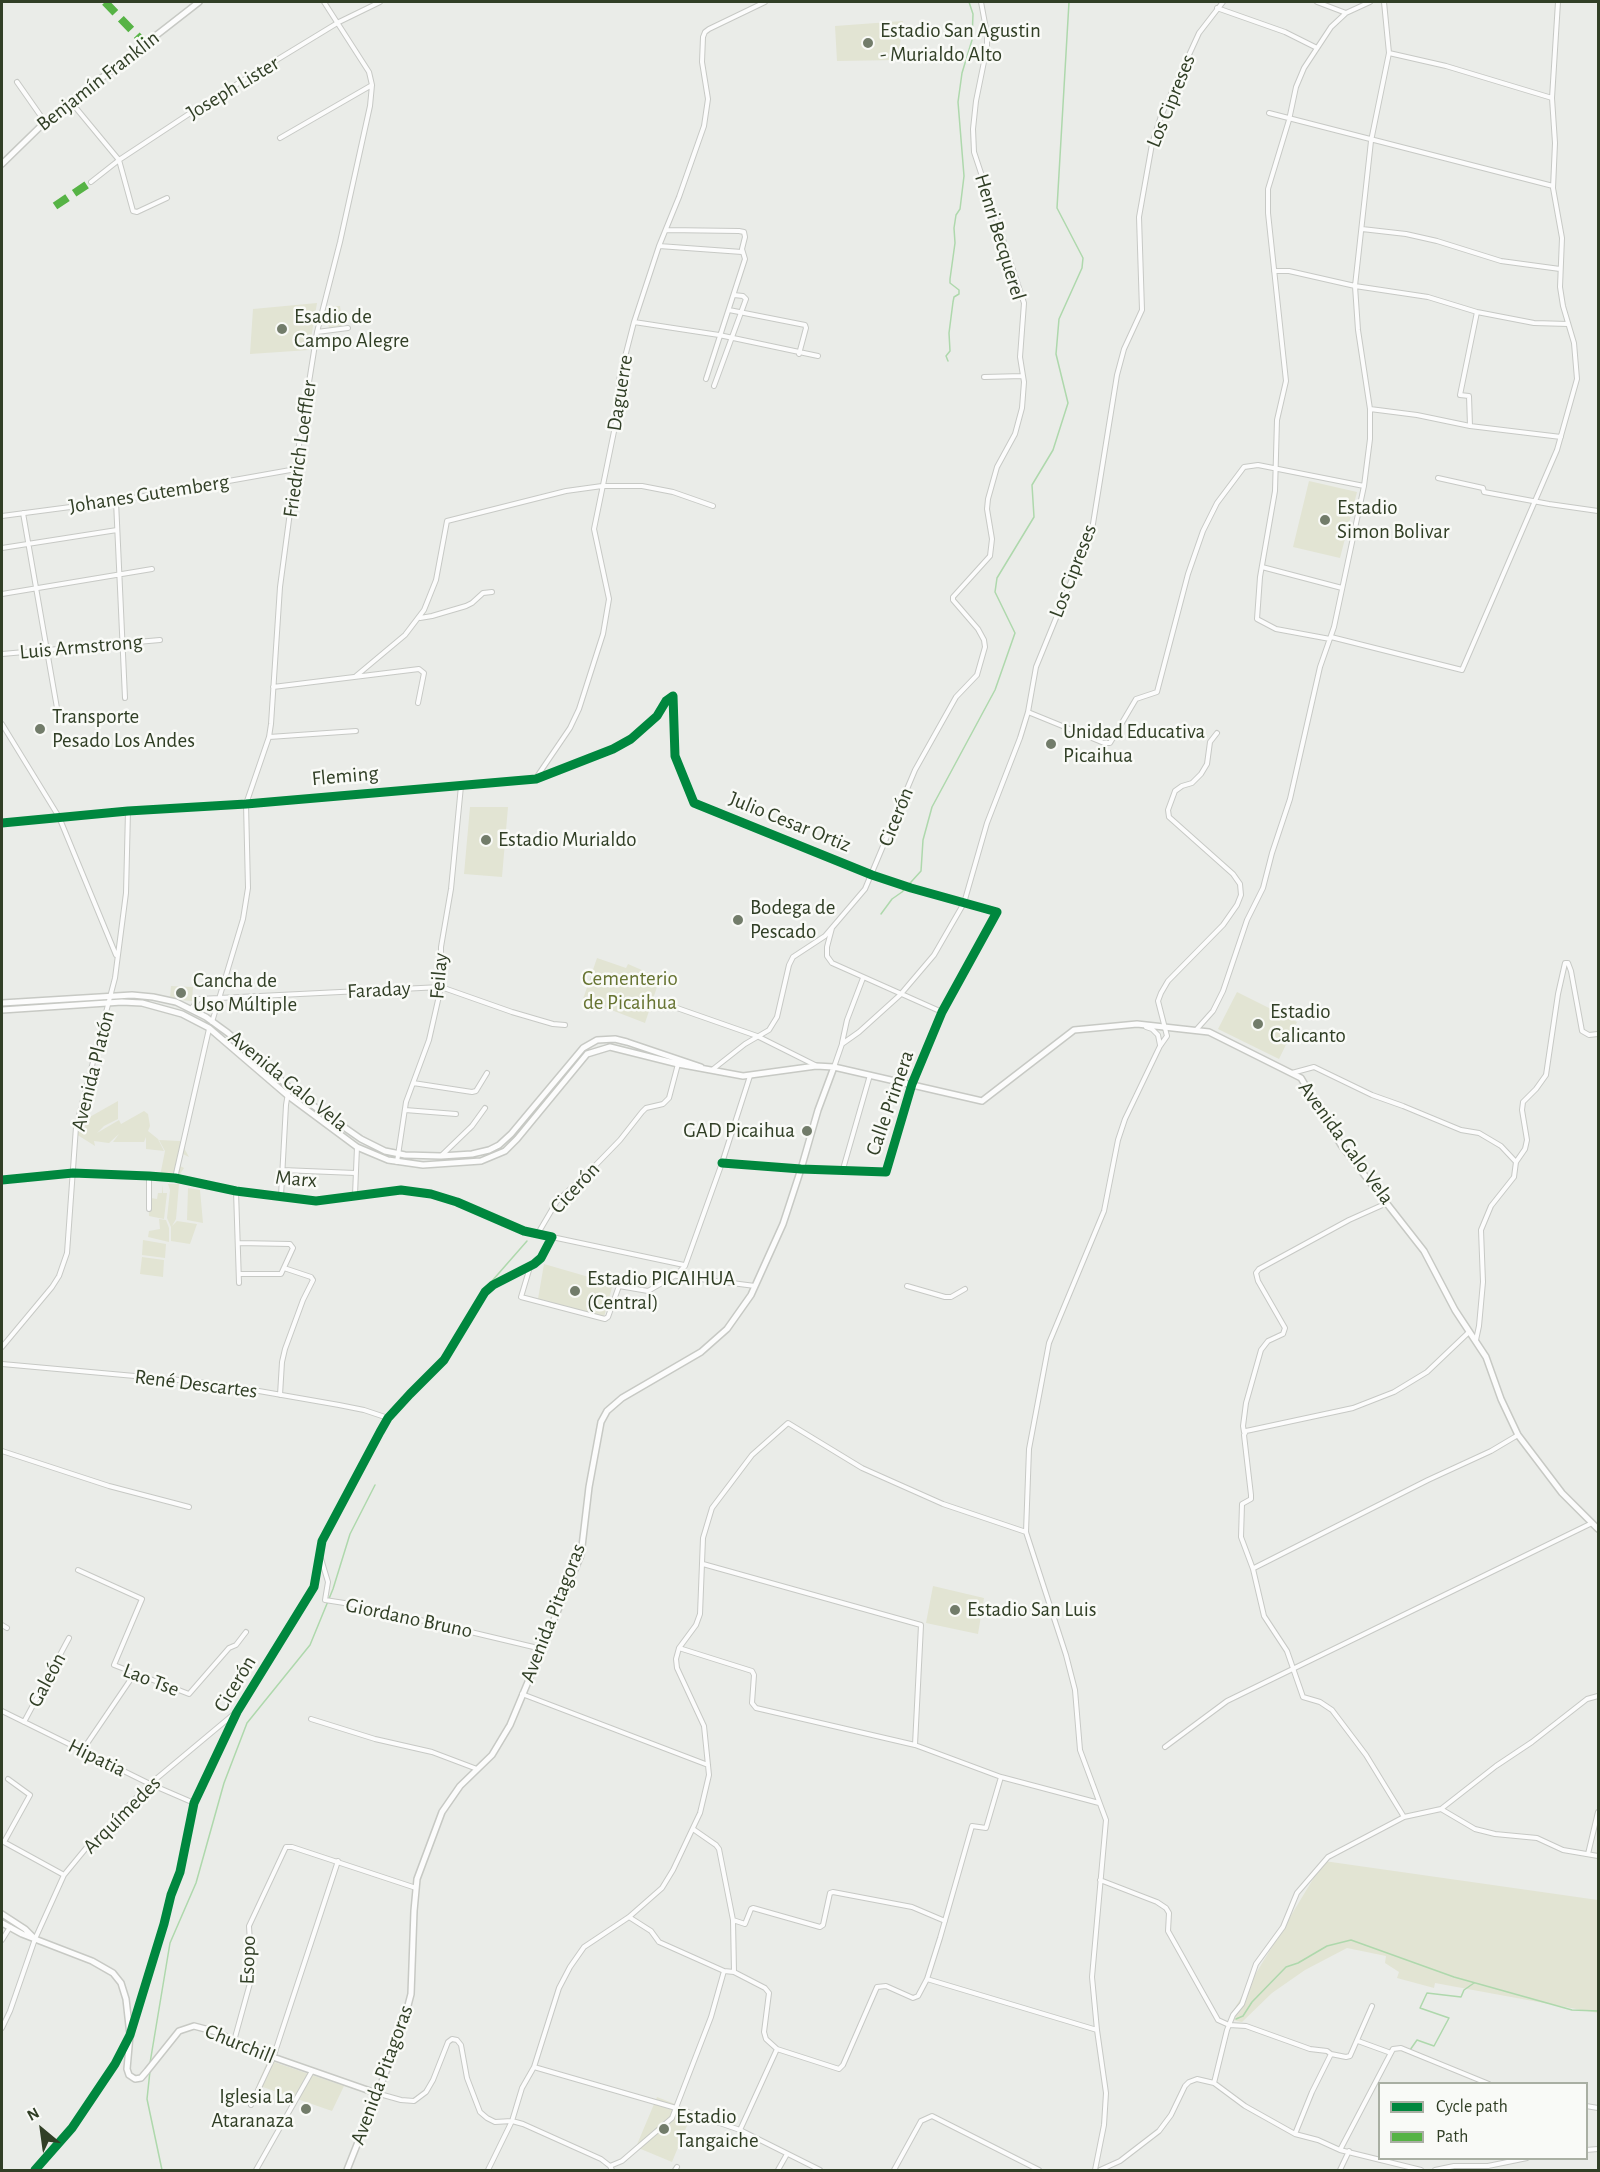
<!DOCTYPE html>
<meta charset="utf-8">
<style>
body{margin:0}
#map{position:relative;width:1600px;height:2172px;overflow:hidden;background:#eaece8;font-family:"Alegreya Sans",sans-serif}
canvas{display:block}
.frame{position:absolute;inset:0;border:3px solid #313f26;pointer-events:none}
.legend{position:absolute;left:1378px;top:2082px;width:210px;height:78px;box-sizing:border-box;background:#f9faf7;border:2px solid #a9afa3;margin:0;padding:8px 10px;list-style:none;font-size:18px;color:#313f26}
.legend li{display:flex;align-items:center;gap:12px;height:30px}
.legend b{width:30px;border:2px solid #a9afa3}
.north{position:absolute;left:12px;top:2100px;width:60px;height:60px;-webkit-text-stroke:4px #f9faf7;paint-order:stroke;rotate:331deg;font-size:16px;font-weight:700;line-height:24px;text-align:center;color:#313f26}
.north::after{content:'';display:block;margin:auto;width:21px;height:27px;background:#313f26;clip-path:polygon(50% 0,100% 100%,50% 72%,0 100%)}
</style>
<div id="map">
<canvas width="1600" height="2172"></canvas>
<div class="frame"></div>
<ul class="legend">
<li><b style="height:8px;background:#00873e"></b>Cycle path</li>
<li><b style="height:8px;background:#56b345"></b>Path</li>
</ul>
<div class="north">N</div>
</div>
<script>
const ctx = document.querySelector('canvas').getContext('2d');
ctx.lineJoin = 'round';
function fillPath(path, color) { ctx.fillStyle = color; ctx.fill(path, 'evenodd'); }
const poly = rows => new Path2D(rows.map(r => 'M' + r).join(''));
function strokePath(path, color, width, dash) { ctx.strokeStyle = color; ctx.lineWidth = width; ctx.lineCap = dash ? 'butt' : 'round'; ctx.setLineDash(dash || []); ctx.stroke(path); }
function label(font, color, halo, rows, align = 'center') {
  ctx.font = font + ' "Alegreya Sans",sans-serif'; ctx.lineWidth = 5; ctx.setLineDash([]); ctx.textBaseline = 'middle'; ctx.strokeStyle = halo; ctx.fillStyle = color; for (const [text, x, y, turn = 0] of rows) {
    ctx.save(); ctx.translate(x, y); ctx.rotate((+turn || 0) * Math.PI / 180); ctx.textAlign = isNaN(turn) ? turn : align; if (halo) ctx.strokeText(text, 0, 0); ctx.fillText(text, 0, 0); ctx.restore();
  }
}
fillPath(poly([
 [903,21,898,60,837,61,835,26],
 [317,303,309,350,250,354,253,309],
 [340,306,343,327,329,329,327,307],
 [1309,481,1357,492,1340,558,1293,547],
 [470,807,508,807,502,877,464,874],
 [597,958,626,968,628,964,660,978,645,1023,583,999],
 [171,986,193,987,192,1001,170,999],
 [1237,992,1297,1022,1279,1059,1218,1029],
 [118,1101,118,1119,104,1126,97,1133,119,1120,121,1124,144,1111,148,1114,150,1126,148,1131,158,1139,164,1151,146,1149,146,1137,144,1142,113,1142,119,1134,109,1143,94,1141,95,1146,76,1134,79,1123],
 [159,1140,180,1141,189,1157,181,1153,178,1165,184,1168,180,1174,185,1180,160,1176,165,1151],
 [163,1184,163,1193,167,1193,164,1219,149,1216,148,1194,151,1194,151,1198,157,1199,158,1193,162,1193],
 [168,1184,179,1184,176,1219,172,1226,177,1221,197,1224,190,1244,171,1241,171,1227,167,1218,170,1190],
 [188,1188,200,1190,203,1223,187,1220],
 [159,1219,166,1220,169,1228,169,1242,148,1237,149,1231,160,1229],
 [143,1240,166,1244,165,1258,142,1255],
 [142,1257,164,1260,163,1277,140,1274],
 [544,1264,613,1284,604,1317,538,1299],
 [933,1586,984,1598,978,1634,926,1623],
 [1324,1861,1598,1900,1598,2013,1435,1983,1434,1988,1397,1978,1399,1972,1385,1963,1386,1956,1347,1948,1305,1970,1272,1993,1242,2022,1233,2020,1230,2016],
 [268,2060,344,2086,332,2111,257,2085],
 [657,2097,693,2111,672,2162,636,2147]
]), '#e2e4d3');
strokePath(poly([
 [948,361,946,356,950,351,949,333,953,302,954,297,959,294,959,290,950,283,950,279,955,243,954,228,956,215,960,209,964,176,958,102,962,73,972,40,973,14,969,2],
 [881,914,892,899,902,892,921,871,923,840,932,807,995,690,1015,633,995,592,997,578,1034,517,1032,485,1053,450,1068,403,1056,354,1059,319,1082,268,1083,258,1057,208,1069,2],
 [492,1281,527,1241],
 [1236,2019,1243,2016,1252,2002,1286,1967,1298,1963,1327,1946,1351,1940,1454,1977,1572,2010,1598,2011],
 [1410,2050,1417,2040,1434,2046,1449,2018,1420,2008,1427,1993,1461,1997,1464,1990,1474,1983],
 [150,2063,170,1943,196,1883,224,1783,247,1723,310,1645,333,1589,350,1534,375,1485],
 [150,2071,147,2099,162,2170]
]), '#aed8ac', 1.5);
const street = poly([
 [1317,2,1346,13],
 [1217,8,1285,32,1317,48],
 [1389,53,1446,66,1552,98],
 [17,82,45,122],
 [71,102,119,160,133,211,137,212,167,198],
 [1269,113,1553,186],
 [280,138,372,85],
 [91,182,119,160,201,106,339,22,380,2],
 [1362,229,1406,234,1437,241,1501,261,1560,269],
 [666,230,739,231,744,232,745,237,742,249,745,259,706,379],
 [659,246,742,252],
 [1274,271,1289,271,1355,286,1428,297,1477,312,1534,323,1568,324],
 [729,310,805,325,806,328,799,354],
 [634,322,719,335,818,356],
 [317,332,348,328],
 [984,377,1023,376],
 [714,386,746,299,743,296,734,295],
 [1370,409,1417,415,1470,426,1561,437],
 [1470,426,1469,396,1460,395,1477,312],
 [1438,478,1483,488,1484,492,1549,504,1598,511],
 [116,501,125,698],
 [23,513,57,708],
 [2,516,116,501,296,469],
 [2,548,117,530],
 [1262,567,1342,588],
 [2,594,152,569],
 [420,618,432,616,466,606,472,603,483,593,492,592],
 [1331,637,1462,670,1557,450,1577,379,1574,343,1563,306,1560,287,1562,238,1553,188,1555,143,1552,98,1558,2],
 [1330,639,1276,629,1257,619,1260,577,1275,491,1277,420,1286,381,1268,213,1268,189,1289,120,1296,87,1304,68,1331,27,1346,13,1370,2],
 [2,654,160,640],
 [356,676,405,635,424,610,436,580,447,521,566,491,602,486,642,486,673,492,713,506],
 [273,687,419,669,424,673,418,703],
 [1028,712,1104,743,1110,743,1136,699,1157,692,1188,574,1203,531,1217,503,1244,467,1258,465,1364,486],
 [2,724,59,817,116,955],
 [269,737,356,731],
 [536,778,570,728,579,709,603,634,609,599,594,529,619,407,619,380,634,322,659,246,679,197,704,126,708,99,702,62,703,37,705,32,709,29,765,2],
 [2,823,128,811,246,804,536,779,613,749,631,739,657,716,666,701,673,696,675,756,694,803,872,875,911,888,997,912,942,1012,912,1084,886,1172,801,1169,722,1163],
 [832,928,827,947,827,956,832,963,942,1012],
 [657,1001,757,1036,815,1065],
 [191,1009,199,999,441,987,512,1012,553,1024,565,1025],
 [212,1022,243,919,248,888,246,804,269,737,271,724,280,587,299,445,317,332,340,242,370,106,372,85,369,72,324,2],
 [1146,1027,1152,1029,1158,1035,1160,1045],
 [1196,1030,1213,1011,1223,991,1247,920,1263,888,1272,853,1290,799,1320,667,1334,627,1364,486,1370,439,1370,409,1358,330,1355,286,1371,141,1389,53,1384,2],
 [842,1043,847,1020,863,978],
 [834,1067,842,1044,859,1032,900,995,934,955,964,903,987,823,1020,738,1028,712,1036,667,1092,530,1117,375,1124,349,1142,310,1139,217,1152,144,1161,116,1199,33,1223,2],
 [712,1070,745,1044,769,1030,777,1017,789,965,793,957,825,936,865,889,915,770,956,697,977,675,985,647,984,640,978,629,953,600,953,597,990,556,992,539,987,509,988,499,997,467,1015,434,1022,408,1024,382,1020,357,1024,303,974,152,973,129,976,101,987,47,987,34,981,2],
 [1292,1073,1314,1067,1372,1095,1403,1106,1461,1130,1479,1133,1501,1146,1516,1162],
 [413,1083,472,1092,476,1091,487,1073],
 [405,1110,456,1114],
 [442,1155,472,1126,485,1108],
 [397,1162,406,1102,429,1040,441,987,441,947,451,889,461,786],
 [843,1169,870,1075],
 [282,1170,355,1173],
 [149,1176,149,1209],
 [175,1178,209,1029],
 [2,1180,73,1173,149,1176,175,1178,236,1191,316,1201,401,1190,431,1194,457,1202,524,1231,552,1237,541,1258,534,1264,493,1285,485,1292,444,1360,410,1394,388,1418,380,1432,322,1541,314,1587,237,1712,194,1803,180,1872,171,1895,164,1924,130,2035,115,2064,72,2128,35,2170],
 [236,1191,239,1283],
 [355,1195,357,1147],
 [281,1196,286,1105,289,1087],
 [537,1235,557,1201,588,1173,620,1140,642,1112,646,1108,663,1104,669,1098,678,1064],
 [552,1237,684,1265],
 [238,1243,290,1244,293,1248,281,1274,239,1274],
 [530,1267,521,1297,605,1319,608,1317,619,1286,648,1291,676,1275,685,1266,722,1163,750,1076],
 [677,1276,755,1286],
 [907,1286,945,1297,951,1297,965,1289],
 [1476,1340,1479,1326,1483,1282,1481,1230,1491,1206,1514,1177,1516,1162,1525,1149,1527,1140,1522,1110,1523,1102,1536,1089,1546,1075,1558,994,1565,963,1568,963,1571,971,1582,1031,1589,1035,1598,1034],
 [2,1347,52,1287,59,1276,67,1253,76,1127,115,978,126,893,128,811],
 [2,1364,190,1381,236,1387,339,1405,364,1410,388,1418],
 [280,1395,282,1362,285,1349,303,1300,313,1280,311,1277,284,1268],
 [1244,1432,1243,1426,1246,1403,1261,1350,1268,1341,1283,1334,1285,1328,1258,1281,1256,1273,1259,1269,1349,1220,1387,1203],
 [2,1451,109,1486,189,1507],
 [319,1552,328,1582,325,1600,357,1605,542,1649],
 [703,1564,921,1625,915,1745],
 [1254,1568,1428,1480,1491,1451,1518,1435],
 [78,1570,142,1599,114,1665,189,1694,229,1648,236,1645,246,1632],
 [2,1625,7,1628],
 [679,1648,696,1625,700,1614,703,1538,712,1508,752,1455,788,1423,862,1468,943,1504,1026,1532],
 [522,1694,708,1765],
 [2,1711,150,1784,194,1803],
 [311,1719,375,1739,432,1752,477,1769],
 [24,1722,69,1638],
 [1165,1747,1227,1701,1592,1523],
 [82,1751,135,1673],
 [1441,1809,1475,1829,1495,1834,1537,1838,1563,1850,1598,1856],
 [1404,1817,1366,1755,1332,1710,1320,1702,1303,1697,1287,1651,1264,1616,1253,1569,1241,1537,1242,1504,1251,1499,1251,1495,1244,1435,1246,1431,1353,1408,1394,1392,1427,1372,1469,1332],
 [693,1829,716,1845,719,1849,733,1920,734,1972,765,1988,769,1993,764,2032,766,2039,777,2049,839,2069,843,2065,877,1987,886,1986,913,1998,918,1996,927,1979,940,1938,972,1826,986,1828,1001,1777],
 [2,1841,64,1875],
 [4,1842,30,1795,8,1779],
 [1588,1854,1598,1812],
 [1100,1880,1157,1902,1166,1908,1169,1913,1168,1931,1218,2020,1229,2025,1246,2026,1310,2049,1327,2051,1331,2054],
 [629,1917,651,1931,659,1942,724,1971],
 [733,1920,745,1924,751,1909,753,1908,820,1927,823,1925,830,1893,833,1892,912,1907,945,1921],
 [2,1940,10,1927],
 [927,1979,1097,2030],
 [2,2028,10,2011,35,1939,64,1875,87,1847,150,1784,235,1713],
 [234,2041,252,1976,249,1926,286,1847,292,1847,416,1888],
 [1358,2041,1391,2053],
 [534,2067,676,2108,740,2130,820,2170],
 [1214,2083,1227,2030,1233,2015,1242,2004,1256,1964,1283,1927,1297,1893,1328,1857,1404,1817,1441,1809,1496,1766,1532,1742,1587,1699,1598,1696],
 [376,2093,401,2100,414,2101,426,2092,433,2080,448,2042,452,2039,457,2040,461,2045,467,2078,480,2112,487,2118,495,2122,512,2121,523,2124,601,2159,610,2166,612,2170],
 [251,2105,273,2058,338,1861],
 [1586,2106,1598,2108],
 [740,2130,777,2049],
 [1295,2134,1312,2092,1331,2054,1346,2057,1350,2056,1372,2006],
 [1340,2150,1393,2049,1401,2048,1489,2084],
 [1586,2150,1598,2149],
 [610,2166,622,2161,672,2118,711,2017,724,1971,734,1972],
 [256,2170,312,2071],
 [488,2170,512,2121,522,2088,534,2067,559,1988,570,1967,584,1947,629,1917,662,1888,673,1870,700,1813,709,1775,704,1726,677,1668,676,1659,679,1648,752,1671,754,1675,752,1703,756,1708,915,1745,1001,1777,1099,1803],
 [675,2170,677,2167],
 [778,2170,787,2154],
 [894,2170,921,2121,932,2116,1039,2170],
 [1095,2170,1104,2125,1106,2093,1097,2030,1092,1977,1106,1820,1080,1750,1075,1690,1066,1655,1026,1532,1029,1449,1049,1343,1104,1211,1118,1140,1125,1119,1160,1046,1167,1036,1158,1001,1161,993,1168,981,1223,925,1237,905,1241,895,1240,884,1233,874,1169,817,1168,810,1175,791,1182,786,1192,783,1201,774,1207,764,1210,742,1217,733],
 [1100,2170,1120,2161,1159,2131,1171,2115,1185,2086,1189,2082,1197,2079,1214,2083,1245,2106,1295,2134,1318,2140,1340,2150,1421,2170],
 [1340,2170,1349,2151],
 [1435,2170,1454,2166,1488,2166,1527,2158]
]);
const secondary = poly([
 [2,164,45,122,199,2],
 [2,1003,132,995,153,997,176,1002,206,1017,228,1033,298,1095,361,1139,385,1151,405,1155,441,1156,472,1154,489,1150,499,1145,511,1134,583,1048,597,1040,615,1039,627,1042,701,1067],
 [2,1010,122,1002,142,1003,182,1014,209,1028,287,1095,357,1147,388,1160,423,1165,481,1161,505,1151,517,1139,587,1054,610,1047,678,1064,743,1076,816,1066,834,1067,982,1101,1074,1030,1137,1024,1209,1032,1301,1078,1341,1145,1424,1251,1455,1310,1486,1357,1501,1399,1518,1435,1562,1493,1598,1529],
 [2,1914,25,1929,34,1938],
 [2,1923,22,1934,92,1961,113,1973,121,1983,126,1999,130,2035,127,2069,129,2075,135,2079,141,2078,147,2071,179,2031,194,2026,213,2031,270,2056,376,2093],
 [347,2170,400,2036,411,1994,414,1911,417,1879,442,1812,460,1786,492,1755,510,1725,581,1555,589,1487,601,1422,607,1411,622,1398,701,1352,727,1329,751,1295,783,1224,801,1169,818,1110,834,1067]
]);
strokePath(street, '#c7c9c5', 6);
strokePath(secondary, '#c7c9c4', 8);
strokePath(street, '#fcfcfc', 4);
strokePath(secondary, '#fcfcfc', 5);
strokePath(poly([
 [105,2,145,44],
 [55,206,91,182]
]), '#56b345', 8, [15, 8]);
strokePath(poly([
 [2,823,128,811,246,804,536,779,613,749,631,739,657,716,666,701,673,696,675,756,694,803,872,875,911,888,997,912,942,1012,912,1084,886,1172,801,1169,722,1163],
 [2,1180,73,1173,149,1176,175,1178,236,1191,316,1201,401,1190,431,1194,457,1202,524,1231,552,1237,541,1258,534,1264,493,1285,485,1292,444,1360,410,1394,388,1418,380,1432,322,1541,314,1587,237,1712,194,1803,180,1872,171,1895,164,1924,130,2035,115,2064,72,2128,35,2170]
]), '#00873e', 9);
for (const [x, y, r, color] of [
 [868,43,6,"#727c6a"],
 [282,329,6,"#727c6a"],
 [1325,520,6,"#727c6a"],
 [40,729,6,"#727c6a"],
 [1051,744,6,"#727c6a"],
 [486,840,6,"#727c6a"],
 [738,920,6,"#727c6a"],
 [181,993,6,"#727c6a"],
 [1258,1024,6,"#727c6a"],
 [807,1131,6,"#727c6a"],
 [575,1291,6,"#727c6a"],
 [955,1610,6,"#727c6a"],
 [306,2109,6,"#727c6a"],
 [664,2129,6,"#727c6a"]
]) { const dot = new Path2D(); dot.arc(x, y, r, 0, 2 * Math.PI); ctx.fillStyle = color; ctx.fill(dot); strokePath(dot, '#f9faf7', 2); }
label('21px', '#313f26', '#f9faf7', [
 ["Estadio San Agustin",880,31],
 ["- Murialdo Alto",880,55],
 ["Esadio de",294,317],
 ["Campo Alegre",294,341],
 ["Estadio",1337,508],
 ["Simon Bolivar",1337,532],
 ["Transporte",52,717],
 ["Pesado Los Andes",52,741],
 ["Unidad Educativa",1063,732],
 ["Picaihua",1063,756],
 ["Estadio Murialdo",498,840],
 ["Bodega de",750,908],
 ["Pescado",750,932],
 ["Cancha de",193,981],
 ["Uso Múltiple",193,1005],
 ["Estadio",1270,1012],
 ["Calicanto",1270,1036],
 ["GAD Picaihua",795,1131,"right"],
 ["Estadio PICAIHUA",587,1279],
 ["(Central)",587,1303],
 ["Estadio San Luis",967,1610],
 ["Iglesia La",294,2097,"right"],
 ["Ataranaza",294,2121,"right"],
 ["Estadio",676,2117],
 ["Tangaiche",676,2141]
], 'left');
label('21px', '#313f26', '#f9faf7', [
 ["Benjamín Franklin",98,81,-38],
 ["Joseph Lister",233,88,-31],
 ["Los Cipreses",1171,101,-68],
 ["Henri Becquerel",1000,237,73],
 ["Daguerre",620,393,-81],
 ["Friedrich Loeffler",300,449,-82],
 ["Johanes Gutemberg",149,494,-9],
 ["Los Cipreses",1073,571,-69],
 ["Luis Armstrong",81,647,-5],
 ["Fleming",345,776,-5],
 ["Cicerón",896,817,-68],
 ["Julio Cesar Ortiz",790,822,22],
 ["Feilay",439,976,-85],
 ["Faraday",379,990,-3],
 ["Avenida Platón",93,1071,-76],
 ["Avenida Galo Vela",288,1081,39],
 ["Calle Primera",890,1103,-71],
 ["Avenida Galo Vela",1346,1143,54],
 ["Marx",296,1179,5],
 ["Cicerón",575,1188,-47],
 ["René Descartes",196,1384,7],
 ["Avenida Pitagoras",553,1613,-69],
 ["Giordano Bruno",409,1618,12],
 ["Galeón",47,1680,-62],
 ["Lao Tse",151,1680,21],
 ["Cicerón",235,1684,-59],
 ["Hipatia",97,1758,26],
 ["Arquímedes",122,1815,-45],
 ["Esopo",248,1960,-88],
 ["Churchill",240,2044,22],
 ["Avenida Pitagoras",382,2075,-70]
]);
label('21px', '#677432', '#f9faf7', [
 ["Cementerio",630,979],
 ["de Picaihua",630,1003]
]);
</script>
